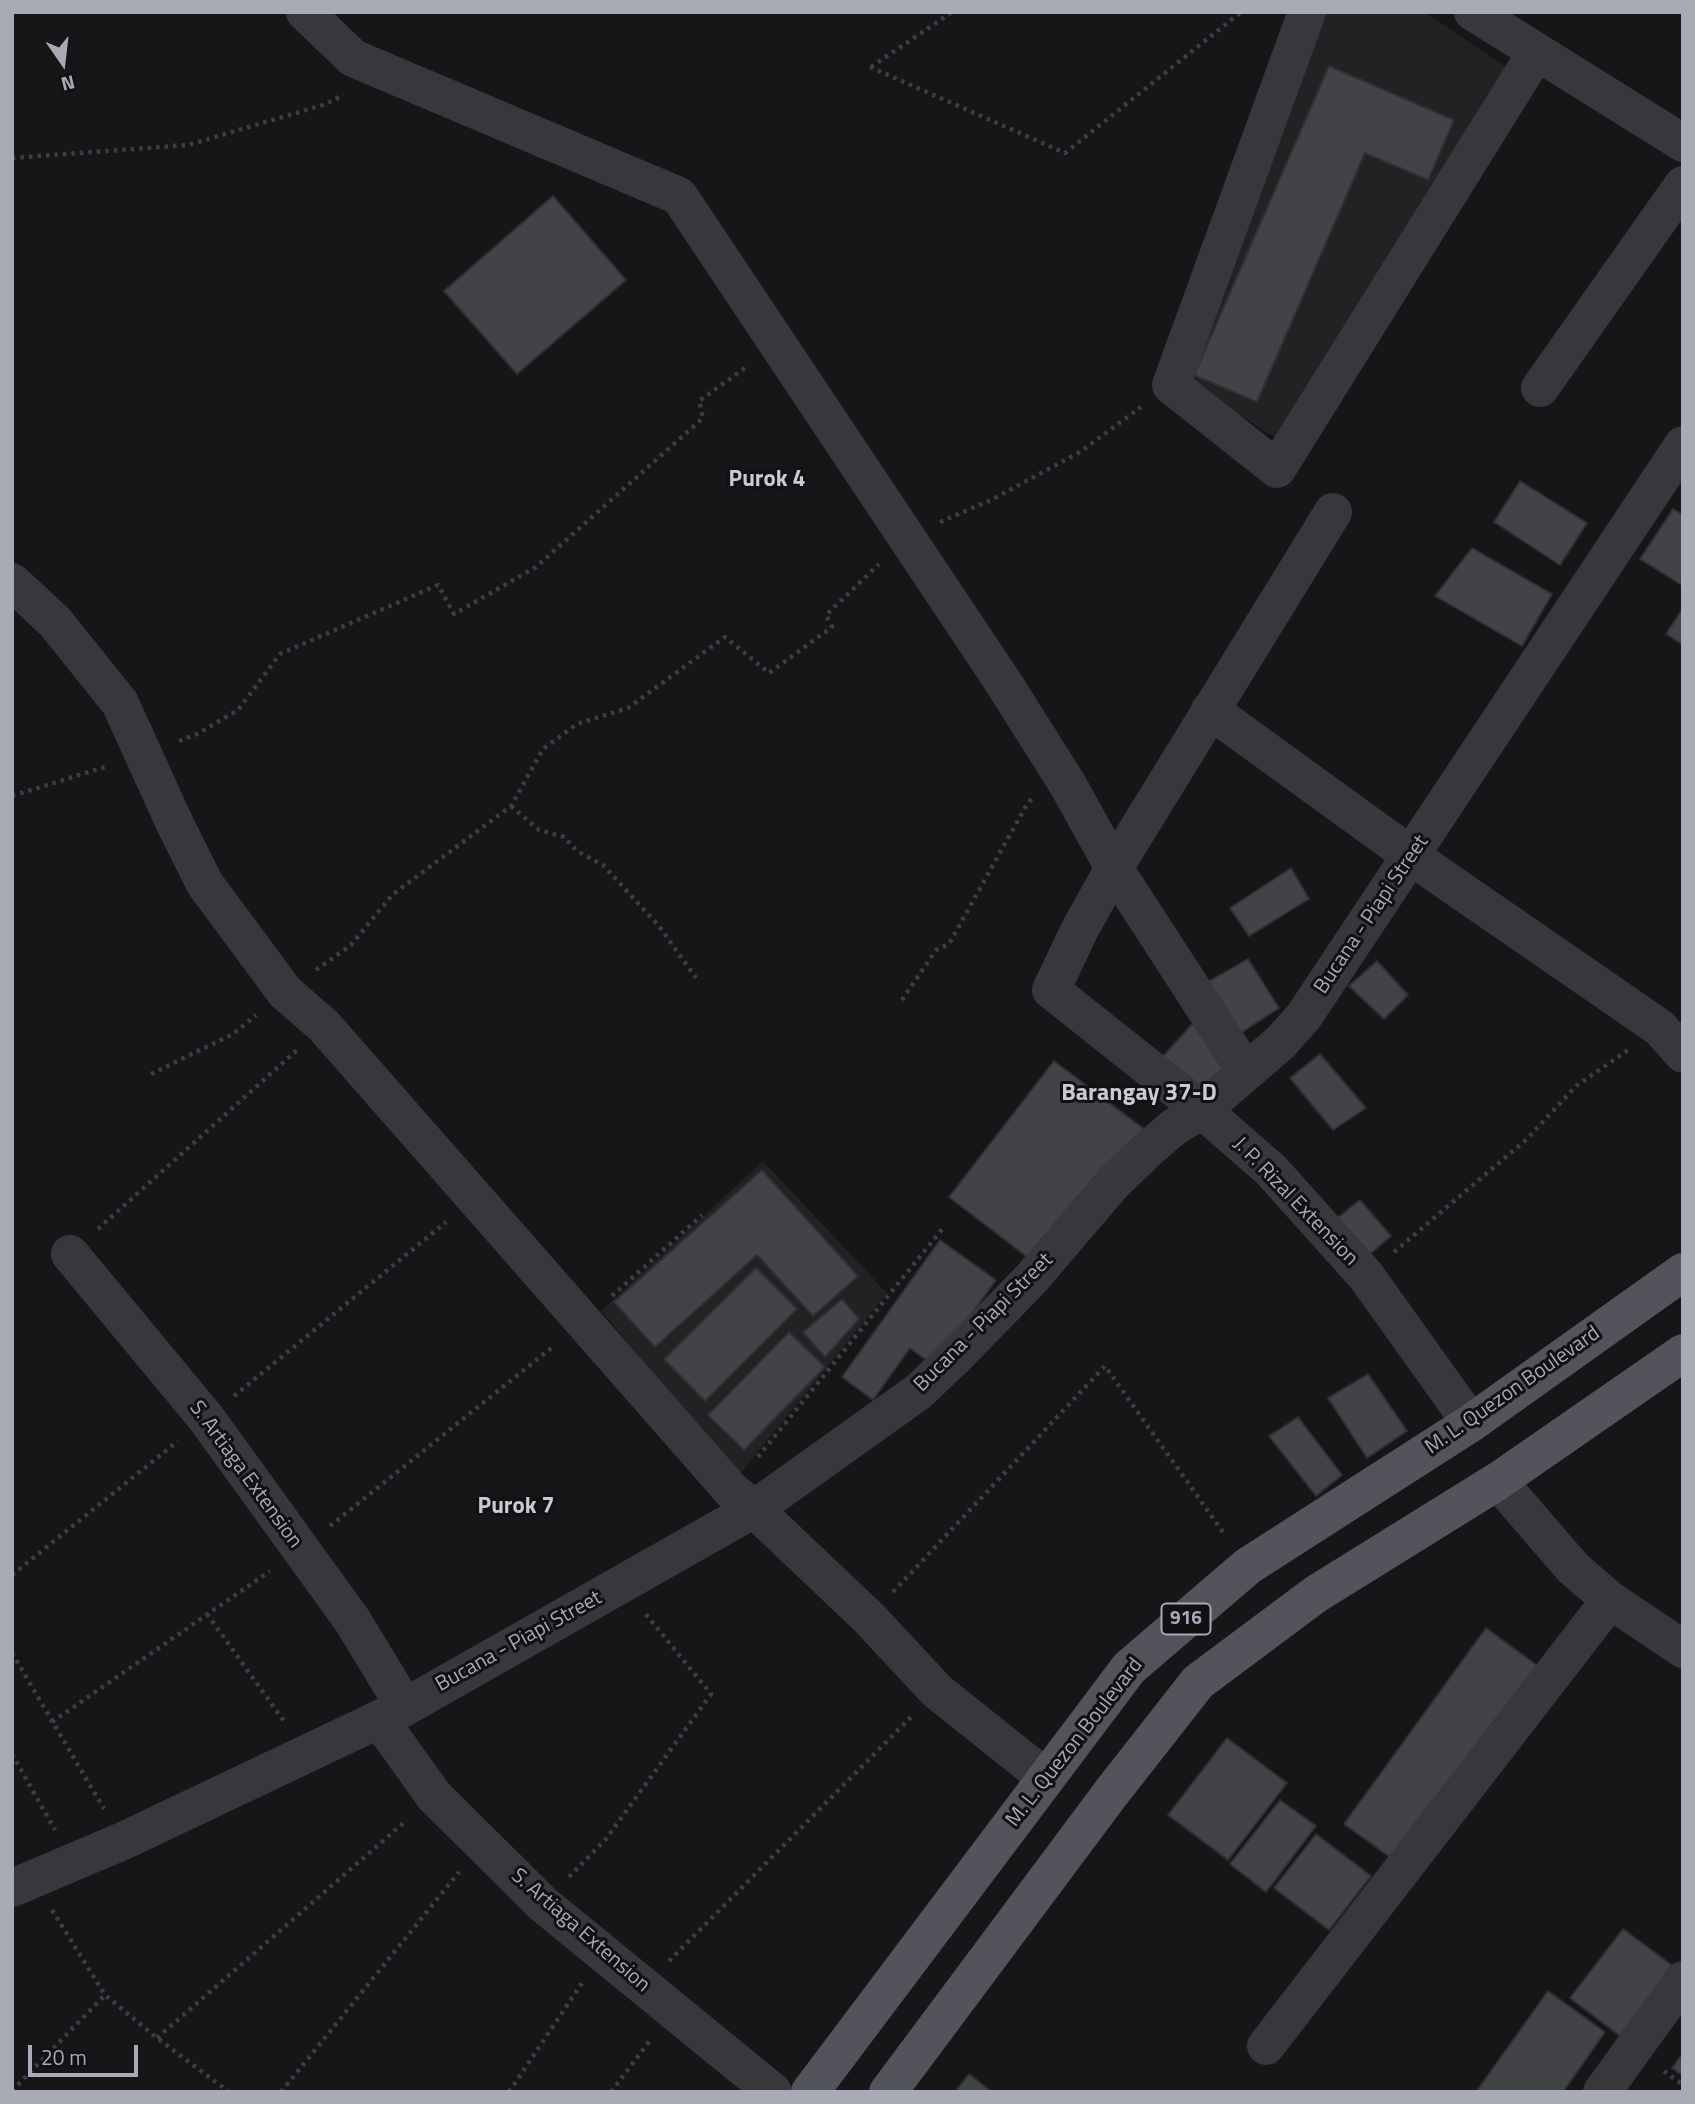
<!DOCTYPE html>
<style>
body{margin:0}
#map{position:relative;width:1695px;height:2104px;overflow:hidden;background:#161517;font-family:"Titillium Web",sans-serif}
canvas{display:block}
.frame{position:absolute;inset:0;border:14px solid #a8abb6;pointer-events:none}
.north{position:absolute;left:28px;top:28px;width:70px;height:70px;-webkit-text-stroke:5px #111012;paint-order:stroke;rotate:166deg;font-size:19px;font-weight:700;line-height:28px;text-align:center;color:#a8abb6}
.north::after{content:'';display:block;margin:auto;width:24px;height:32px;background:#a8abb6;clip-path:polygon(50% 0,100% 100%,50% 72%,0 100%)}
.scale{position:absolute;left:28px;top:2045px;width:110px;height:32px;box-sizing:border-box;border:4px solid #a8abb6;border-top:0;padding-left:9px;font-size:21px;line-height:24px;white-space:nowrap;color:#a8abb6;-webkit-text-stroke:5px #111012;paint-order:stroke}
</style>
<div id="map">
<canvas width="1695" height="2104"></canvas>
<div class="frame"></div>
<div class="north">N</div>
<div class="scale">20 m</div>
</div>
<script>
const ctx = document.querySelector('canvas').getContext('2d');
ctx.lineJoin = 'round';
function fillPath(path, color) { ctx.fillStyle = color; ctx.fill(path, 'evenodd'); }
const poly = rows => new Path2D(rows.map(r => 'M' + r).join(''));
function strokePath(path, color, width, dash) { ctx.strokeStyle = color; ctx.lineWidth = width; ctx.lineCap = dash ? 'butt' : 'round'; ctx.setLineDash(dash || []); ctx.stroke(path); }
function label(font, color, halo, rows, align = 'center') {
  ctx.font = font + ' "Titillium Web",sans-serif'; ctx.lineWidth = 6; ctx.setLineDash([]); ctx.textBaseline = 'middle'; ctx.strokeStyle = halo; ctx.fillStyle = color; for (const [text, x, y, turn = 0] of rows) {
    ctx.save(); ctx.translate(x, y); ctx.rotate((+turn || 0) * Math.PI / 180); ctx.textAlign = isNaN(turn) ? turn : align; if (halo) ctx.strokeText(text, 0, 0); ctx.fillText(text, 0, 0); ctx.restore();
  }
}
fillPath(poly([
 [1319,12,1425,12,1509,69,1284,443,1184,380],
 [763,1161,887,1293,739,1475,601,1311]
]), '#222224');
const building = poly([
 [1329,66,1454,120,1428,180,1365,153,1257,402,1194,375,1329,66],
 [553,196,626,280,517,374,444,291,553,196],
 [1520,481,1587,523,1560,565,1494,522,1520,481],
 [1673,509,1683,515,1683,586,1640,559,1673,509],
 [1472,548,1552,594,1522,646,1435,596,1472,548],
 [1683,608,1683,645,1666,634,1683,608],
 [1291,868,1309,899,1249,936,1230,908,1291,868],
 [1248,959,1279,1008,1239,1034,1206,983,1248,959],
 [1377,961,1408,995,1384,1019,1349,986,1377,961],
 [1195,1021,1238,1072,1202,1103,1158,1062,1195,1021],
 [1320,1054,1366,1108,1333,1130,1290,1078,1320,1054],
 [1054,1061,1144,1129,1039,1266,949,1197,1054,1061],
 [762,1170,858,1276,813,1316,757,1255,655,1347,614,1302,762,1170],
 [1360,1200,1391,1236,1362,1261,1331,1223,1360,1200],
 [940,1240,996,1280,934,1366,910,1348,873,1400,842,1377,940,1240],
 [756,1268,797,1309,705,1401,664,1359,756,1268],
 [842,1299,859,1319,825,1357,803,1332,842,1299],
 [789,1332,825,1367,744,1450,708,1415,789,1332],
 [1368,1374,1407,1431,1367,1458,1328,1398,1368,1374],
 [1298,1417,1342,1475,1316,1496,1269,1436,1298,1417],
 [1486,1628,1542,1669,1401,1865,1344,1824,1486,1628],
 [1227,1738,1287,1783,1228,1860,1168,1815,1227,1738],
 [1280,1800,1316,1826,1266,1892,1230,1864,1280,1800],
 [1316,1834,1371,1876,1329,1930,1274,1888,1316,1834],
 [1623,1929,1673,1966,1620,2036,1570,1998,1623,1929],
 [1548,1991,1605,2032,1563,2092,1476,2092,1548,1991],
 [1683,2053,1683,2076,1672,2068,1683,2053],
 [969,2074,992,2092,955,2092,969,2074]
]);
fillPath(building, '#424347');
strokePath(building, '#303033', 2);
strokePath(poly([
 [870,67,1065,153,1241,12],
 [871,67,952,12],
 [12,158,188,145,323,105,344,95],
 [940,522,991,500,1080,452,1141,407],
 [179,741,197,734,238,710,280,654,438,585,454,614,536,567,703,418,699,401,749,365],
 [12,796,108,766],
 [511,806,539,830,564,837,577,851,603,865,659,926,696,978],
 [316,970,351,945,392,895,511,806,543,749,577,724,628,708,725,637,769,673,832,627,826,615,879,564],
 [902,1000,936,950,949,944,1026,806,1032,798],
 [151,1074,233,1034,256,1015],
 [98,1229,297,1050],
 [1394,1252,1527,1139,1576,1086,1628,1050],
 [612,1296,702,1215],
 [234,1396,446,1222],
 [758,1457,943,1228],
 [330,1526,555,1345],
 [12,1575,178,1441],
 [893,1592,1105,1366,1225,1535],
 [207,1614,286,1724],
 [12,1653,104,1809],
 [52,1722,270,1571],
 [12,1754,55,1830],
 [569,1877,606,1839,711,1694,644,1612],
 [52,1910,105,1995,157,2038,229,2092],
 [669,1961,912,1716],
 [157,2038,407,1820],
 [1664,2071,1683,2085],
 [12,2091,105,1995],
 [281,2092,459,1872],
 [509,2092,582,1983],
 [611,2092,651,2039]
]), '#3d3e43', 4.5, [3.5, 5]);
strokePath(poly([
 [305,12,353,58,679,196,1003,682,1068,785,1114,868,1246,1072],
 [1307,12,1171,385,1277,469,1536,53],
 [1473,12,1683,143],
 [1540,388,1683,185],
 [1333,512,1114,868,1080,929,1051,990,1202,1110,1271,1170,1366,1276,1471,1423],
 [12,582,55,622,120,703,174,822,205,884,285,992,324,1026,731,1490,754,1509,869,1618,937,1691,1046,1778],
 [1210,710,1431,870,1660,1028,1683,1054],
 [70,1254,206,1418,352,1620,405,1707],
 [1498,1481,1573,1568,1610,1600,1683,1649],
 [379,1719,434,1796,543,1904,773,2092],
 [12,1888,123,1841,405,1707,754,1509,918,1392,955,1357,1031,1279,1113,1183,1144,1153,1174,1127,1202,1110,1281,1042,1304,1016,1683,445],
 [1266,2046,1610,1600],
 [1602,2092,1683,1980]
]), '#37373c', 38);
strokePath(poly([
 [810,2092,1129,1668,1248,1566,1471,1423,1683,1272],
 [888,2092,1111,1793,1198,1682,1316,1594,1498,1481,1683,1353]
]), '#53545b', 38);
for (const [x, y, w] of [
 [1186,1619,49]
]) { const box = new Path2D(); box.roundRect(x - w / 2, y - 15.5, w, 31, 5); ctx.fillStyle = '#111012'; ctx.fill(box); strokePath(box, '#a8abb6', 2); }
label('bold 19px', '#a8abb6', null, [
 ["916",1186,1619]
]);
label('21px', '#a8abb6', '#111012', [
 ["Bucana - Piapi Street",1372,915,-56],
 ["J. P. Rizal Extension",1295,1202,46],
 ["Bucana - Piapi Street",984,1323,-45],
 ["M. L. Quezon Boulevard",1513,1391,-35],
 ["S. Artiaga Extension",245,1475,54],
 ["Bucana - Piapi Street",519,1642,-29],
 ["M. L. Quezon Boulevard",1075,1743,-52],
 ["S. Artiaga Extension",580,1931,41]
]);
label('bold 23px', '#c9cbd3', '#111012', [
 ["Purok 4",767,480],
 ["Purok 7",516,1507]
]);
label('bold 24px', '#c9cbd3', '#111012', [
 ["Barangay 37-D",1139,1094]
]);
</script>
